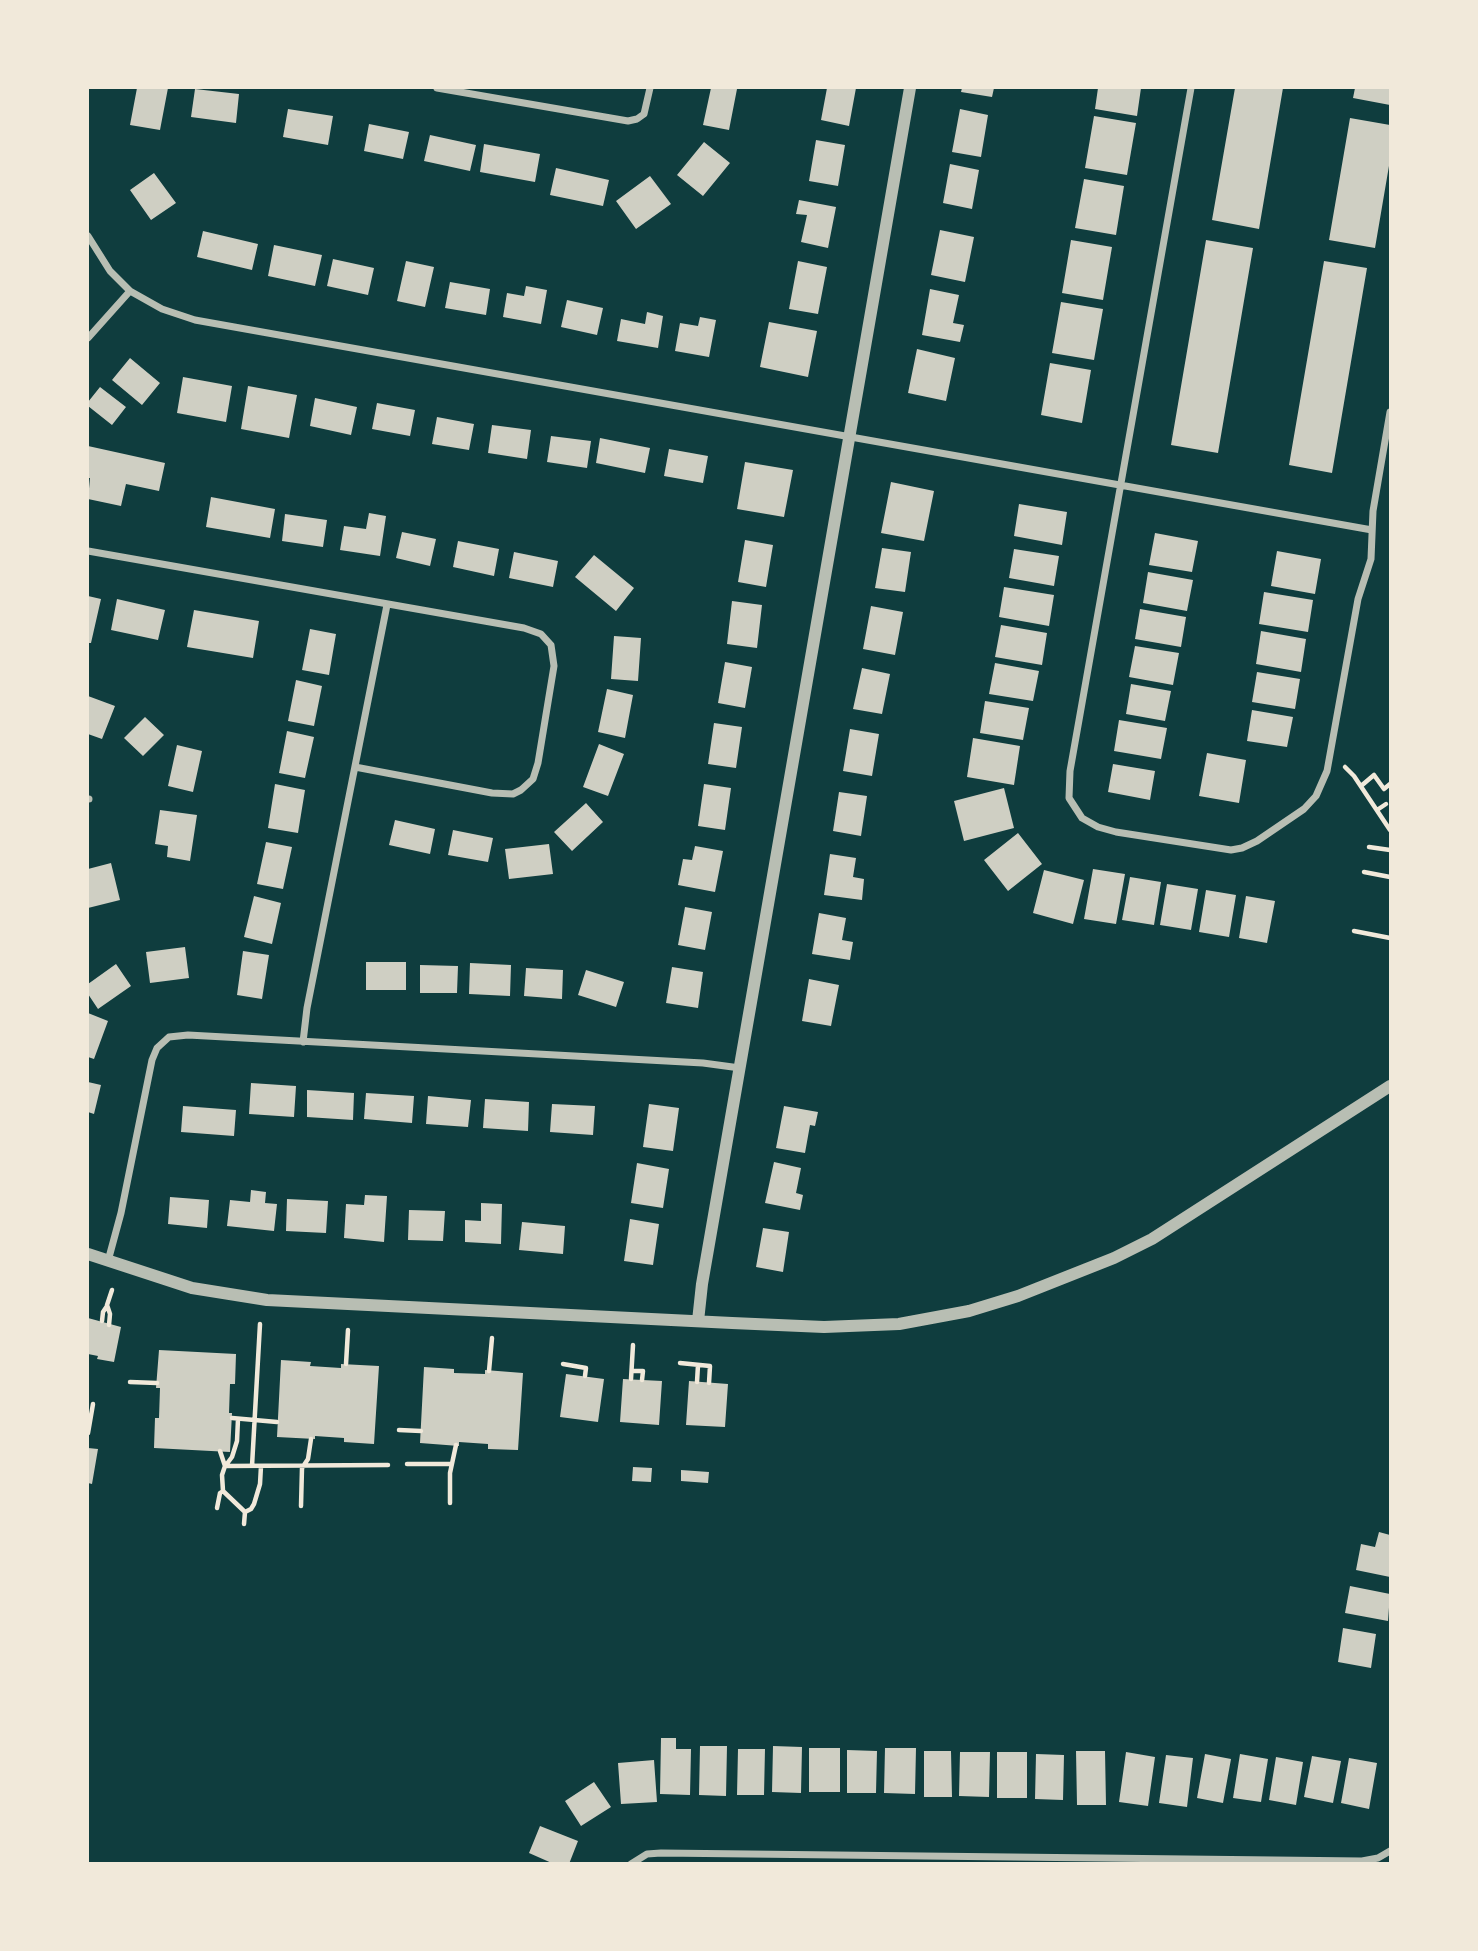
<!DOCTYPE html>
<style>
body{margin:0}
#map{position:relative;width:1478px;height:1951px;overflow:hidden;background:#0f3d3e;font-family:Ubuntu,sans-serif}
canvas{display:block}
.frame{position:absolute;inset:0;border:89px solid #f1e9da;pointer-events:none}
</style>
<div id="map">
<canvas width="1478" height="1951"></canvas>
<div class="frame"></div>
</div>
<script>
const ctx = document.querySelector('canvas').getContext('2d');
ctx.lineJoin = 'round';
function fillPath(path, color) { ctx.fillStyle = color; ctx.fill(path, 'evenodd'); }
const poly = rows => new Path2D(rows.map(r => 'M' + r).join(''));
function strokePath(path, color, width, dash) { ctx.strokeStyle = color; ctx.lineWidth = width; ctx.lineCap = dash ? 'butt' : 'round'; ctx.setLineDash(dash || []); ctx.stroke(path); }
fillPath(poly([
 [137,88,168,88,160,130,130,125],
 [711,88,737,89,729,130,703,125],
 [827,88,856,88,849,126,821,120],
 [962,88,994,88,992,97,961,92],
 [1098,88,1141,88,1137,116,1095,109],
 [1235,88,1283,88,1259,229,1212,220],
 [1355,88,1390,88,1390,105,1353,98],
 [195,89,239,94,236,123,191,117],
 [288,109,333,116,328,145,283,137],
 [960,109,988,115,981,157,952,152],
 [1094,116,1136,123,1127,175,1085,168],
 [1350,118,1390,125,1390,160,1375,248,1329,240],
 [369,124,409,132,403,159,364,151],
 [430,135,476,145,470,171,424,161],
 [816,140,845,145,838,186,809,181],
 [704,142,730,163,703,196,677,175],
 [484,144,540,154,535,182,480,172],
 [950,164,979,170,972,209,943,203],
 [556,168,609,180,603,206,550,195],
 [154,173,176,203,151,220,130,190],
 [650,176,671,204,636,229,616,201],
 [1084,179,1124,186,1116,235,1075,228],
 [799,200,836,207,828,248,801,242,807,215,796,214],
 [940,230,974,237,965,282,931,275],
 [203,231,258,244,252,270,197,257],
 [1071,240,1112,247,1103,300,1062,293],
 [1206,240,1253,248,1218,453,1171,445],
 [274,245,322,255,315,286,268,276],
 [333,259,374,268,368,295,327,286],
 [406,261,434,267,425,307,397,301],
 [798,261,827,267,818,314,789,309],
 [1324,261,1367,268,1332,473,1289,465],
 [450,282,490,289,486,315,445,308],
 [526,286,547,290,541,324,503,317,507,293,524,296],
 [930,289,959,295,953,323,964,325,960,342,922,335],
 [567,300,603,308,597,335,561,327],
 [1061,302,1103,309,1094,360,1052,353],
 [647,312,663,316,658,348,617,341,621,319,645,324],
 [700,317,716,320,709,357,675,351,680,323,698,326],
 [769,322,817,331,808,377,760,367],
 [917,349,955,358,946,401,908,393],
 [130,358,160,383,142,405,112,380],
 [1050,363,1091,370,1082,423,1041,415],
 [183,377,232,386,226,422,177,413],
 [248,386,297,395,289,438,241,429],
 [100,387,126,407,112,425,88,406,88,402],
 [315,398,357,407,351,435,310,426],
 [377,403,415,410,410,436,372,429],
 [437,417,474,424,469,450,432,444],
 [492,425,531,430,527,459,488,453],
 [551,436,591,441,587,468,547,462],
 [600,438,650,448,645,473,596,463],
 [88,446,165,463,159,491,126,484,121,506,88,499,90,478,88,478],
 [669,449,708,456,703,483,664,476],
 [745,462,793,470,784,517,737,509],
 [891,482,934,491,924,541,881,533],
 [211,497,275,509,270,538,206,527],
 [1019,504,1067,512,1062,545,1014,536],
 [369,513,386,516,380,556,340,550,344,526,366,529],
 [285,514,327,520,323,547,282,541],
 [402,532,436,539,430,566,396,558],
 [1155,533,1198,541,1192,572,1149,565],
 [745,540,773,545,766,587,738,582],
 [458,541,499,549,494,576,453,567],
 [882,548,911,552,905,592,875,588],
 [1014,549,1059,556,1054,586,1009,578],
 [1277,551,1321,559,1315,594,1271,586],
 [514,552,558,561,553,587,509,578],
 [594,555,634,588,616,611,575,577],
 [1148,572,1193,580,1187,611,1143,603],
 [1004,587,1054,595,1049,626,999,617],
 [1264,592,1313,600,1308,632,1259,624],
 [88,596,101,599,91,643,88,643],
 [117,599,165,610,158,640,111,630],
 [732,601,762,605,757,648,727,644],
 [871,606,903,612,895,655,863,649],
 [1140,609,1186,617,1181,647,1135,639],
 [194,610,259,621,253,658,187,647],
 [1001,625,1047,633,1042,665,995,657],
 [310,629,336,634,329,675,302,670],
 [1261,631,1306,639,1301,672,1256,664],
 [614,636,641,638,638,681,611,679],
 [1135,646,1179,653,1173,685,1129,677],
 [725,662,752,667,745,708,718,703],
 [995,663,1039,671,1033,701,989,694],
 [862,668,890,674,882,714,853,709],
 [1257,672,1300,679,1295,709,1252,702],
 [296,680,322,686,314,726,288,721],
 [1131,684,1171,691,1165,721,1126,714],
 [607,689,633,695,625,738,598,732],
 [88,696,115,706,102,739,88,734],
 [985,701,1029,708,1023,740,980,733],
 [1252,710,1293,717,1287,747,1247,741],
 [145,717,164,735,143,756,124,738],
 [1119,720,1167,728,1161,759,1114,751],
 [714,723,742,727,736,768,708,764],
 [850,729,879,734,872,776,843,771],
 [287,731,314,737,305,778,279,773],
 [973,738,1020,746,1014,785,967,777],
 [599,744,624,754,608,796,583,787],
 [177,745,202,751,193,792,168,786],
 [1207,753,1246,760,1239,803,1199,796],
 [1113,764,1155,771,1150,800,1108,792],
 [275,784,305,790,298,833,268,828],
 [704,784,731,788,725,830,698,826],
 [1004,788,1014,828,964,841,954,801],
 [839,792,867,796,861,836,833,831],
 [586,803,603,822,572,851,554,832],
 [160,810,197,815,190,861,167,857,168,846,155,844],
 [395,820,435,829,430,854,389,845],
 [453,830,493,838,488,862,448,855],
 [1018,833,1042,864,1008,891,984,860],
 [266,842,292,847,283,889,257,884],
 [549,844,553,874,509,879,505,849],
 [695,846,723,851,715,892,678,885,683,859,692,860],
 [830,854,856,858,853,877,864,879,862,900,824,895],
 [111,863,120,900,88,908,88,869],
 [1093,869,1125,874,1116,924,1084,919],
 [1044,870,1084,880,1073,924,1033,913],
 [1130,877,1161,882,1154,925,1122,920],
 [1167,884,1198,889,1191,930,1160,925],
 [1206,890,1236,895,1229,937,1199,932],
 [254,896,281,903,272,944,244,937],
 [1246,896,1275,901,1267,943,1239,938],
 [685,907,712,912,705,950,678,945],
 [819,913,846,918,842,940,853,942,850,960,812,954],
 [185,947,189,978,150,983,146,952],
 [243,951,269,955,262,999,237,995],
 [366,962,406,962,406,990,366,990],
 [470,963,511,965,510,996,469,994],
 [116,964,131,986,98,1009,88,994,88,984],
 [420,965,458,966,457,993,420,993],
 [672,967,703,972,698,1008,666,1003],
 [526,968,563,970,562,999,524,996],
 [586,970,624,982,616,1007,578,995],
 [809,979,839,985,831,1026,802,1021],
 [88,1013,108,1021,94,1059,88,1057],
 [88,1082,101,1085,94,1114,88,1112],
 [251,1083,296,1086,294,1117,249,1114],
 [307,1090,354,1093,353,1120,307,1117],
 [366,1093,414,1096,412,1123,364,1119],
 [428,1096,471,1100,468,1127,426,1124],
 [485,1099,529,1102,528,1131,483,1128],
 [552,1104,595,1106,593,1135,550,1132],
 [649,1104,679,1108,673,1151,643,1147],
 [183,1106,236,1110,234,1136,181,1132],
 [784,1106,818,1112,815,1126,810,1125,805,1153,776,1148],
 [774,1162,801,1168,796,1193,803,1195,800,1210,765,1203],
 [637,1163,669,1169,663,1208,631,1203],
 [251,1190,266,1192,265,1203,277,1204,274,1231,227,1226,230,1200,250,1202],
 [365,1195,387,1196,384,1242,344,1238,346,1204,364,1205],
 [170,1197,209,1200,207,1228,168,1224],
 [287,1199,328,1201,326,1233,286,1231],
 [481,1203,502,1204,501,1244,465,1242,465,1220,481,1221],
 [409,1210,445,1211,443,1241,408,1240],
 [630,1219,659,1224,653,1265,624,1261],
 [522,1222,565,1226,563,1254,519,1250],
 [763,1228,789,1232,783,1272,756,1267],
 [88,1318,121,1327,114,1362,97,1359,98,1356,88,1354],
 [159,1350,236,1354,235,1384,230,1384,229,1413,232,1413,230,1452,154,1448,155,1418,159,1418,160,1388,156,1388],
 [281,1360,311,1362,310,1366,341,1368,341,1364,379,1366,374,1444,344,1442,344,1438,315,1436,315,1439,277,1437],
 [424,1367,454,1369,454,1373,485,1374,485,1370,523,1373,518,1450,488,1449,488,1444,459,1442,459,1446,420,1443],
 [566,1374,604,1379,598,1422,560,1417],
 [623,1379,662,1381,659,1425,620,1422],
 [689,1381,728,1384,725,1427,686,1425],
 [88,1448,98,1449,92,1484,88,1483],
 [633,1467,652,1468,651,1482,632,1481],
 [681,1470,709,1472,708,1483,681,1481],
 [1379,1532,1390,1535,1390,1577,1356,1570,1361,1544,1375,1547],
 [1350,1586,1390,1594,1388,1621,1345,1613],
 [1343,1628,1376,1634,1371,1668,1338,1662],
 [661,1738,676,1738,676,1749,691,1749,690,1795,660,1794],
 [700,1746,727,1746,726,1796,699,1795],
 [773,1746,802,1747,801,1793,772,1792],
 [809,1748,840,1748,840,1792,809,1792],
 [885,1748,916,1748,915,1794,884,1793],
 [738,1749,765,1749,764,1795,737,1795],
 [847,1750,877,1751,876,1793,847,1793],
 [924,1751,951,1751,952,1797,924,1797],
 [1076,1751,1105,1751,1106,1805,1077,1805],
 [960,1752,990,1752,989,1797,959,1796],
 [997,1752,1027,1752,1027,1798,997,1798],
 [1126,1752,1155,1757,1148,1806,1119,1802],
 [1036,1754,1064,1755,1063,1800,1035,1799],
 [1205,1754,1231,1759,1223,1803,1197,1798],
 [1240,1754,1268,1759,1261,1802,1233,1798],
 [1166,1755,1193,1758,1187,1807,1159,1803],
 [1312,1756,1341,1761,1333,1803,1304,1797],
 [1276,1757,1303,1762,1296,1805,1269,1800],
 [1349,1758,1377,1763,1369,1809,1341,1803],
 [654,1760,657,1802,621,1804,618,1763],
 [594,1782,611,1807,581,1826,565,1801],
 [540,1826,578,1841,569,1864,554,1864,529,1853]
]), '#cfcfc3');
strokePath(poly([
 [1345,767,1354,776,1390,830],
 [1361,786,1374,775,1384,789,1390,784],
 [1377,810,1386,804],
 [1369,847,1390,850],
 [1364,872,1390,877],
 [1354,931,1390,938],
 [102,1321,103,1312,107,1306],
 [109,1325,110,1314,107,1305,112,1290],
 [680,1363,710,1366,709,1383],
 [346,1364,348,1330],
 [563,1364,586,1368,585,1376],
 [489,1371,492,1338],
 [633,1371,643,1371,642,1380],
 [631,1379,633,1345],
 [130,1382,157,1383],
 [697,1382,698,1365],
 [232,1418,277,1422],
 [399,1430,421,1431],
 [88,1433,93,1404],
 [220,1451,225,1466],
 [407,1464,452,1464],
 [226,1465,232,1457,237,1441,238,1419],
 [252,1466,260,1324],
 [450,1503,450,1473,456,1445],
 [301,1506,302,1468,308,1459,311,1439],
 [217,1508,220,1493,223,1491],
 [245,1512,251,1509,254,1504,260,1484,261,1466],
 [244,1524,245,1512,223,1491,222,1475,225,1466,388,1465]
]), '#f1e9da', 4.5);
strokePath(poly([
 [437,88,628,121,637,119,644,114,650,88],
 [1191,88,1070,771,1069,798,1082,818,1098,827,1116,832,1231,850,1242,848,1257,841,1304,809,1316,796,1327,771,1358,599,1371,559,1373,511,1390,412],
 [88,236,110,271,130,291,162,309,195,320,1372,530],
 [88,338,130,291],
 [88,551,524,628,541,634,551,645,554,666,538,763,533,779,521,790,513,794,492,793,355,767],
 [88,799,89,799],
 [303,1042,307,1008,387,605],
 [108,1261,121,1213,152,1060,157,1048,169,1037,188,1035,703,1063,740,1068],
 [631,1864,647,1854,661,1853,1362,1861,1378,1858,1390,1851]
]), '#b8beb3', 7);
strokePath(poly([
 [88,1254,192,1288,267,1300,732,1323,824,1327,899,1324,969,1311,1018,1296,1114,1258,1152,1239,1390,1086],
 [698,1321,702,1284,910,88]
]), '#b8beb3', 12);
</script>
